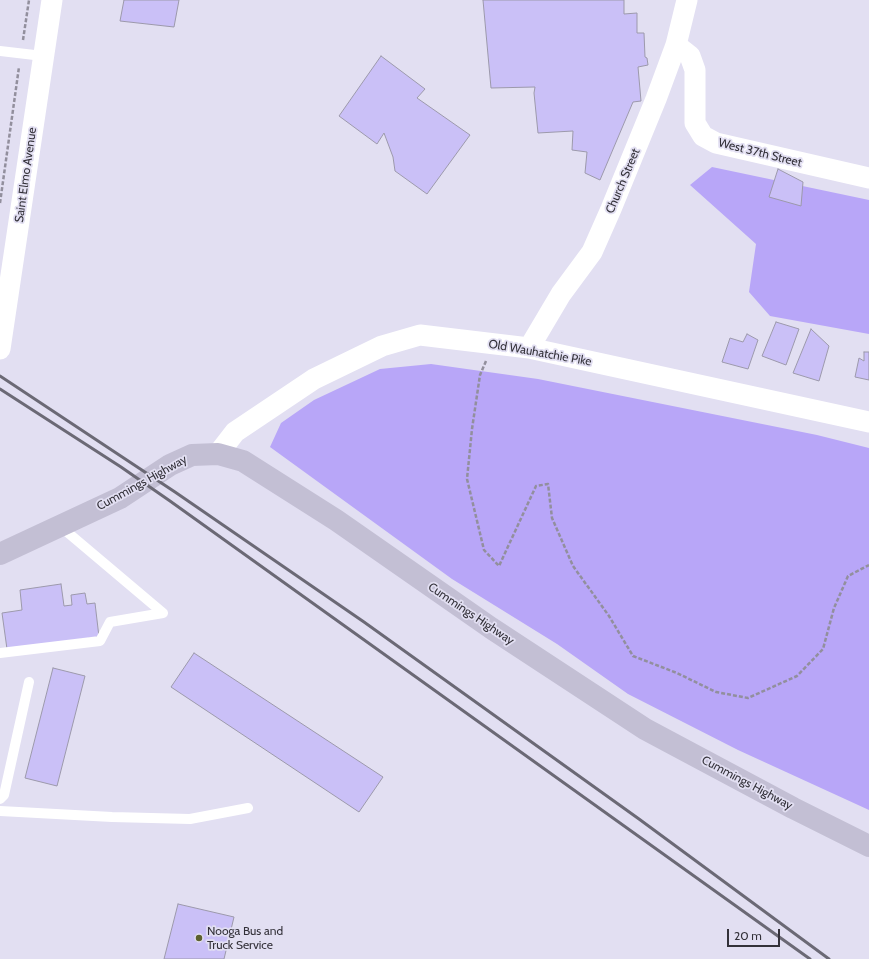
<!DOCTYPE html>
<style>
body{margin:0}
#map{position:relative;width:869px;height:959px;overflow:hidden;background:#e2dff2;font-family:Cabin,sans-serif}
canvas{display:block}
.scale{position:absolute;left:727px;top:929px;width:53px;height:18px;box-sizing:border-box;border:2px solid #333139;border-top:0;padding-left:5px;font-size:12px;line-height:14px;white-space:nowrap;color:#333139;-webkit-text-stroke:3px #e2dff2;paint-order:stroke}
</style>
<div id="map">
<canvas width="869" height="959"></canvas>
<div class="scale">20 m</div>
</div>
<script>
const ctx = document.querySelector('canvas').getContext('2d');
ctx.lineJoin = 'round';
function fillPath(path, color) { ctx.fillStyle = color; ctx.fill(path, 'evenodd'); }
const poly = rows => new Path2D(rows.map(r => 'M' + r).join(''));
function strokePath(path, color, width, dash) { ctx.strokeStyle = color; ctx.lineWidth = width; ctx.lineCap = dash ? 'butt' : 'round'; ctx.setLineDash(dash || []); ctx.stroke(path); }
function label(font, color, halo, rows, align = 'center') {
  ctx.font = font + ' Cabin,sans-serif'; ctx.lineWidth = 3.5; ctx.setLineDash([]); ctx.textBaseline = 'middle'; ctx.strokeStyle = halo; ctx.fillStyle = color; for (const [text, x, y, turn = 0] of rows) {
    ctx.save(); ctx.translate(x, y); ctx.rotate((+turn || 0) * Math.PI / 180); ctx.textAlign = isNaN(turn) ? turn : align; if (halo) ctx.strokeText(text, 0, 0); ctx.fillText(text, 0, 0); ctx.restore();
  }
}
fillPath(poly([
 [712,167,869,200,869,334,770,316,749,292,756,244,690,185],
 [431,364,538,379,817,435,869,448,869,810,738,750,628,694,557,644,452,579,270,447,281,423,314,400,380,369]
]), '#b8a6f8');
const building = poly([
 [124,0,179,0,174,27,120,21,124,0],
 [483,0,624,0,624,14,637,13,637,33,644,33,645,57,647,58,648,65,638,67,641,101,633,102,600,180,585,173,587,152,572,150,573,131,538,133,534,93,535,87,491,88,483,0],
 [381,56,425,89,417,98,470,135,427,194,395,171,393,157,384,133,377,144,339,116,381,56],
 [778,169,803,182,801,206,769,197,778,169],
 [776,322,799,329,786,365,762,356,776,322],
 [811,329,829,346,819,381,793,373,811,329],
 [747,334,758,340,748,369,722,362,730,338,743,342,747,334],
 [864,352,869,352,869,380,855,377,859,358,864,361,864,352],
 [61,584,64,606,72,605,71,595,85,593,87,604,95,603,99,637,7,649,2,613,22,610,20,590,61,584],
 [194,653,383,777,359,812,171,687,194,653],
 [53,668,85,676,57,786,25,778,53,668],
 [178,904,234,917,224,959,164,959,178,904]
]);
fillPath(building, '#cac0f7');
strokePath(building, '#9c99ab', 1);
strokePath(poly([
 [23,40,29,0],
 [0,203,19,67],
 [486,361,480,375,472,429,467,479,484,550,499,566,536,486,548,484,552,518,573,566,609,616,633,656,677,673,716,692,748,698,797,676,823,649,834,608,848,576,869,565]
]), '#928f9d', 2.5, [4, 2]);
strokePath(poly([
 [0,51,43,56],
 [0,653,100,641,110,622,163,613,60,526],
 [0,799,4,795,29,682],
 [0,811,112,817,190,819,248,808]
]), '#fff', 10);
strokePath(poly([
 [676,45,690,56,695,70,695,123,703,136,716,143,869,178],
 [529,348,561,294,592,252,611,209,656,99,676,45,687,0],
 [0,349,52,0],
 [218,454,235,432,314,379,382,346,420,335,529,348,869,422]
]), '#fff', 21);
strokePath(poly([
 [0,554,120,498,170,465,192,455,218,454,243,461,336,520,491,628,645,729,793,808,869,846]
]), '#c3bfd4', 22);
strokePath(poly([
 [0,376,175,492,364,622,639,819,829,959],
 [0,389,121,467,170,501,810,959]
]), '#6b6975', 3);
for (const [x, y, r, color] of [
 [199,938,4,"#5c602e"]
]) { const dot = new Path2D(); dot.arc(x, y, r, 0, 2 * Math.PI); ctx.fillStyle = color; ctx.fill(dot); strokePath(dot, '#e2dff2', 1.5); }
label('12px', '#333139', '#e2dff2', [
 ["West 37th Street",760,153,14],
 ["Saint Elmo Avenue",26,175,-82],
 ["Church Street",623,181,-67],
 ["Old Wauhatchie Pike",540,353,10],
 ["Cummings Highway",142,483,-29],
 ["Cummings Highway",471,614,34],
 ["Cummings Highway",747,783,28]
]);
label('12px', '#333139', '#e2dff2', [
 ["Nooga Bus and",207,931],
 ["Truck Service",207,945]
], 'left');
</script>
